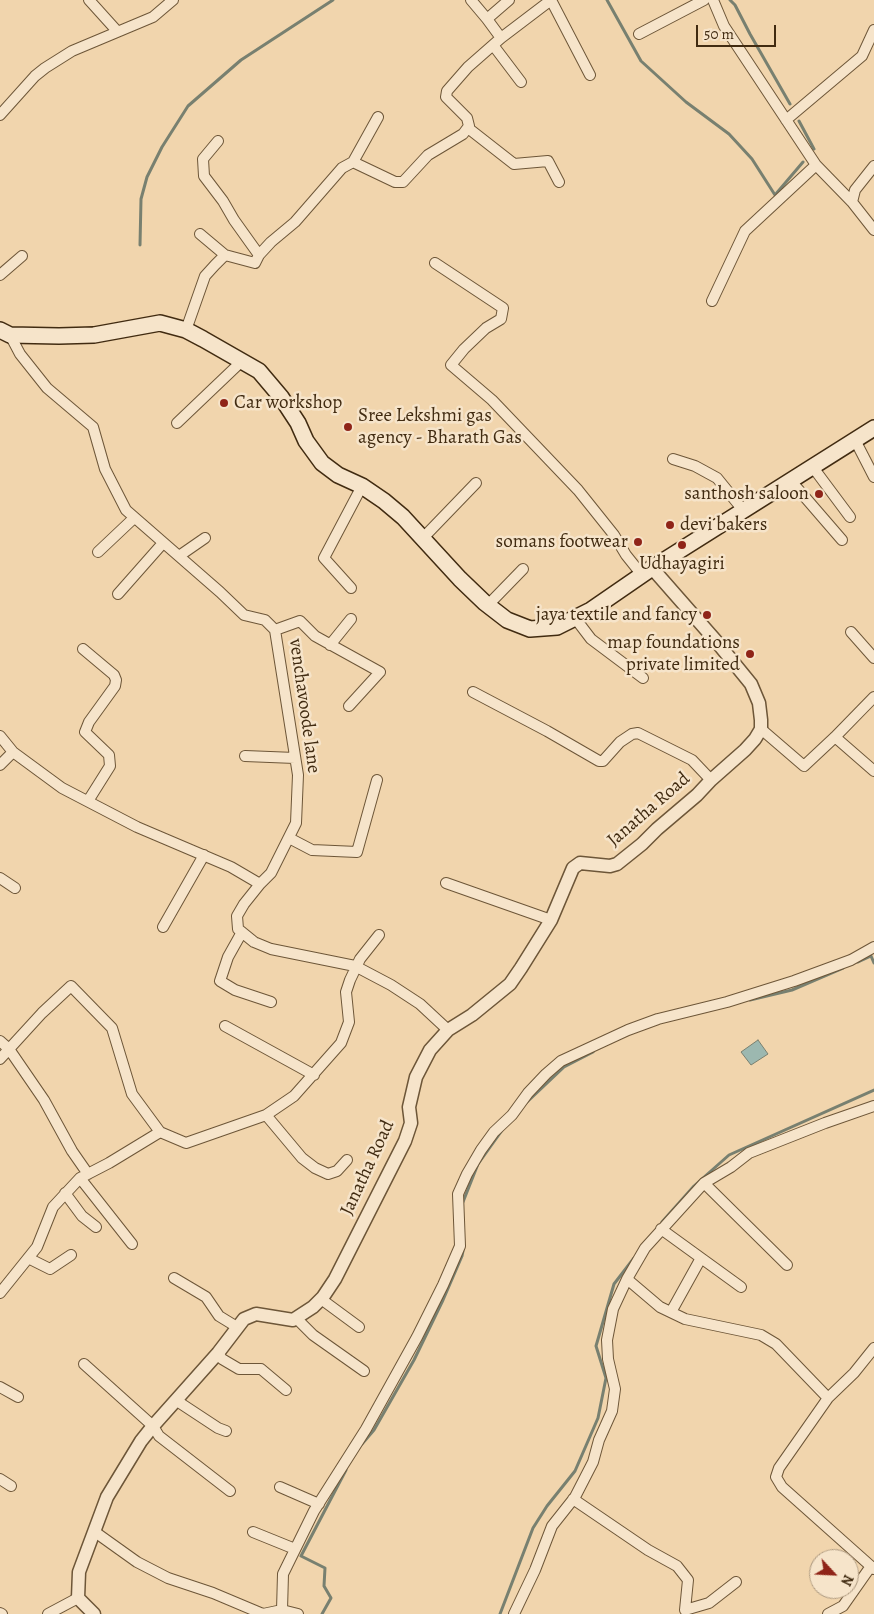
<!DOCTYPE html>
<style>
body{margin:0}
#map{position:relative;width:874px;height:1614px;overflow:hidden;background:#f1d5ad;font-family:Alegreya,serif}
canvas{display:block}
.north{position:absolute;left:809px;top:1549px;width:50px;height:50px;box-sizing:border-box;background:#f6e4ca;border:1px solid #ae9a80;border-radius:50%;rotate:115deg;font-size:14px;font-weight:700;line-height:20px;text-align:center;color:#412b11}
.north::after{content:'';display:block;margin:auto;width:18px;height:22px;background:#8f2418;clip-path:polygon(50% 0,100% 100%,50% 72%,0 100%)}
.scale{position:absolute;left:696px;top:25px;width:80px;height:22px;box-sizing:border-box;border:2px solid #412b11;border-top:0;padding-left:6px;font-size:15px;line-height:18px;white-space:nowrap;color:#412b11;-webkit-text-stroke:4px #f6e4ca;paint-order:stroke}
</style>
<div id="map">
<canvas width="874" height="1614"></canvas>
<div class="north">N</div>
<div class="scale">50 m</div>
</div>
<script>
const ctx = document.querySelector('canvas').getContext('2d');
ctx.lineJoin = 'round';
function fillPath(path, color) { ctx.fillStyle = color; ctx.fill(path, 'evenodd'); }
const poly = rows => new Path2D(rows.map(r => 'M' + r).join(''));
function strokePath(path, color, width, dash) { ctx.strokeStyle = color; ctx.lineWidth = width; ctx.lineCap = dash ? 'butt' : 'round'; ctx.setLineDash(dash || []); ctx.stroke(path); }
function label(font, color, halo, rows, align = 'center') {
  ctx.font = font + ' Alegreya,serif'; ctx.lineWidth = 5; ctx.setLineDash([]); ctx.textBaseline = 'middle'; ctx.strokeStyle = halo; ctx.fillStyle = color; for (const [text, x, y, turn = 0] of rows) {
    ctx.save(); ctx.translate(x, y); ctx.rotate((+turn || 0) * Math.PI / 180); ctx.textAlign = isNaN(turn) ? turn : align; if (halo) ctx.strokeText(text, 0, 0); ctx.fillText(text, 0, 0); ctx.restore();
  }
}
const water = poly([
 [758,1040,768,1054,751,1065,741,1052,758,1040]
]);
fillPath(water, '#9cb8b0');
strokePath(water, '#788070', 1);
strokePath(poly([
 [607,0,641,61,686,102,729,134,752,159,775,195,803,162],
 [730,0,735,5,750,34,790,104],
 [799,121,814,149],
 [140,245,141,199,147,177,162,147,188,106,241,60,333,0],
 [858,962,871,956,874,963],
 [750,1000,792,990,843,968],
 [527,1102,564,1067,593,1052],
 [463,1202,478,1164,503,1129],
 [662,1222,694,1186,729,1155,874,1090],
 [362,1444,374,1430,414,1360,443,1300,462,1256,463,1251],
 [322,1614,331,1598,324,1586,325,1568,301,1556,346,1470],
 [500,1614,533,1528,547,1506,575,1471,598,1418,606,1378,596,1346,614,1284,634,1258]
]), '#788070', 3);
const minor = poly([
 [89,0,117,31],
 [471,0,487,19],
 [713,0,724,26,816,165,852,202],
 [639,34,704,0],
 [501,38,487,19,509,0],
 [493,45,521,82],
 [0,115,35,76,45,68,72,51,153,17,173,0],
 [786,120,862,56,874,30],
 [468,128,514,164,548,161,559,182],
 [218,141,203,159,204,176,223,201,234,220,259,255],
 [353,162,378,117],
 [874,166,855,190,852,202,874,230],
 [200,234,225,255],
 [435,263,503,308,501,319,486,328,464,349,451,365,492,400,578,490,614,535,626,555,642,575],
 [0,275,22,256],
 [712,301,745,231,816,165],
 [186,330,205,276,215,265,225,255,255,263,259,255,271,242,295,222,342,168,353,162,395,182,403,182,428,155,463,134,469,126,467,118,446,97,447,91,468,67,501,38,551,0,590,75],
 [177,423,242,361],
 [855,440,874,477],
 [673,459,695,466,717,478,743,510],
 [812,466,850,517],
 [791,481,842,540],
 [422,539,476,483],
 [98,552,134,518],
 [179,556,205,538],
 [351,588,324,558,362,486],
 [118,594,163,543],
 [488,605,523,569],
 [575,618,591,639,643,678],
 [275,630,300,621,315,636,380,672,349,706],
 [851,632,874,658],
 [330,645,351,619],
 [83,649,114,675,116,680,115,686,89,722,85,732,109,755,110,766,88,801],
 [473,692,547,731,599,761,603,761,620,742,632,734,638,733,692,760,711,780],
 [761,729,804,766,835,737,874,697],
 [0,736,13,752,62,788,137,827,231,867,260,884,271,873,296,823,298,775,275,630,265,620,244,615,220,592,126,510,105,469,93,427,47,388,20,354,10,335],
 [835,737,874,771],
 [245,756,295,758],
 [0,765,13,752],
 [289,838,312,850,357,852,377,780],
 [0,878,15,888],
 [446,883,551,920],
 [260,884,244,904,237,916,238,929,254,942,271,949,355,966,391,985,420,1004,448,1030],
 [163,927,204,855],
 [242,932,228,957,220,981,235,990,271,1002],
 [225,1026,314,1075],
 [0,1041,9,1049,44,1100,72,1151,88,1174],
 [0,1059,42,1013,71,986,112,1028,132,1094,160,1132,186,1143,266,1115,294,1096,341,1043,349,1022,346,992,350,980,360,959,379,935],
 [266,1115,302,1158,315,1168,328,1174,337,1171,347,1160],
 [80,1178,132,1244],
 [704,1183,787,1265],
 [65,1193,82,1216,96,1227],
 [661,1229,741,1287],
 [28,1258,50,1269,71,1255],
 [174,1278,206,1297,219,1316,237,1327],
 [627,1279,660,1307,685,1319,761,1335,776,1344,828,1398],
 [0,1293,37,1247,53,1207,80,1178,109,1163,160,1132],
 [321,1299,359,1327],
 [671,1312,701,1258],
 [296,1318,313,1335,364,1371],
 [874,1348,854,1373,828,1398,779,1468,776,1477,782,1487,874,1569],
 [218,1353,222,1359,239,1369,261,1369,286,1390],
 [84,1364,153,1426,159,1436,230,1491],
 [0,1387,18,1397],
 [177,1401,218,1428,226,1431],
 [0,1479,11,1486],
 [280,1487,319,1504],
 [573,1499,648,1550,677,1566,688,1580,685,1610,709,1603,736,1582],
 [95,1532,137,1562,168,1578,213,1593,263,1614,282,1610],
 [253,1532,295,1549],
 [0,1613,2,1614],
 [48,1614,78,1598],
 [298,1614,282,1610,283,1574,314,1511,366,1429,417,1337,443,1285,460,1246,458,1194,467,1174,481,1150,494,1132,512,1115,528,1093,546,1074,561,1061,628,1030,658,1019,727,1002,794,981,851,960,874,947],
 [514,1614,535,1570,552,1526,575,1497,593,1462,599,1440,612,1411,615,1389,608,1359,607,1340,613,1309,627,1279,645,1248,704,1183,731,1167,749,1153,825,1123,874,1106],
 [828,1614,843,1606,871,1566]
]);
const tertiary = poly([
 [94,1614,78,1598,79,1572,107,1497,141,1441,153,1426,218,1353,244,1319,256,1314,293,1320,313,1307,323,1297,335,1279,405,1141,411,1123,409,1107,416,1077,430,1050,448,1030,472,1015,510,984,521,968,551,920,573,868,580,863,610,866,617,864,642,844,657,829,697,795,711,780,745,750,755,739,761,729,761,720,759,703,751,684,716,641,652,568]
]);
const secondary = poly([
 [0,330,10,335,59,336,94,335,160,323,186,330,203,339,259,371,281,397,298,423,306,441,322,463,338,475,362,486,384,501,403,517,460,579,485,603,507,620,530,629,557,627,591,610,652,568,874,428]
]);
strokePath(minor, '#6d5638', 12);
strokePath(tertiary, '#6d5638', 15);
strokePath(secondary, '#412b11', 18);
strokePath(minor, '#f6e4ca', 10);
strokePath(tertiary, '#f6e4ca', 12);
strokePath(secondary, '#f6e4ca', 15);
for (const [x, y, r, color] of [
 [224,403,5,"#8f2418"],
 [348,427,5,"#8f2418"],
 [819,494,5,"#8f2418"],
 [670,525,5,"#8f2418"],
 [638,542,5,"#8f2418"],
 [682,545,5,"#8f2418"],
 [707,615,5,"#8f2418"],
 [750,654,5,"#8f2418"]
]) { const dot = new Path2D(); dot.arc(x, y, r, 0, 2 * Math.PI); ctx.fillStyle = color; ctx.fill(dot); strokePath(dot, '#f6e4ca', 2); }
label('19px', '#412b11', '#f6e4ca', [
 ["Car workshop",234,403,"left"],
 ["Sree Lekshmi gas",358,416,"left"],
 ["agency - Bharath Gas",358,438,"left"],
 ["santhosh saloon",809,494],
 ["devi bakers",680,525,"left"],
 ["somans footwear",628,542],
 ["Udhayagiri",682,564,"center"],
 ["jaya textile and fancy",697,615],
 ["map foundations",740,643],
 ["private limited",740,665]
], 'right');
label('19px', '#412b11', '#f6e4ca', [
 ["venchavoode lane",304,706,82],
 ["Janatha Road",649,810,-41],
 ["Janatha Road",368,1168,-65]
]);
</script>
